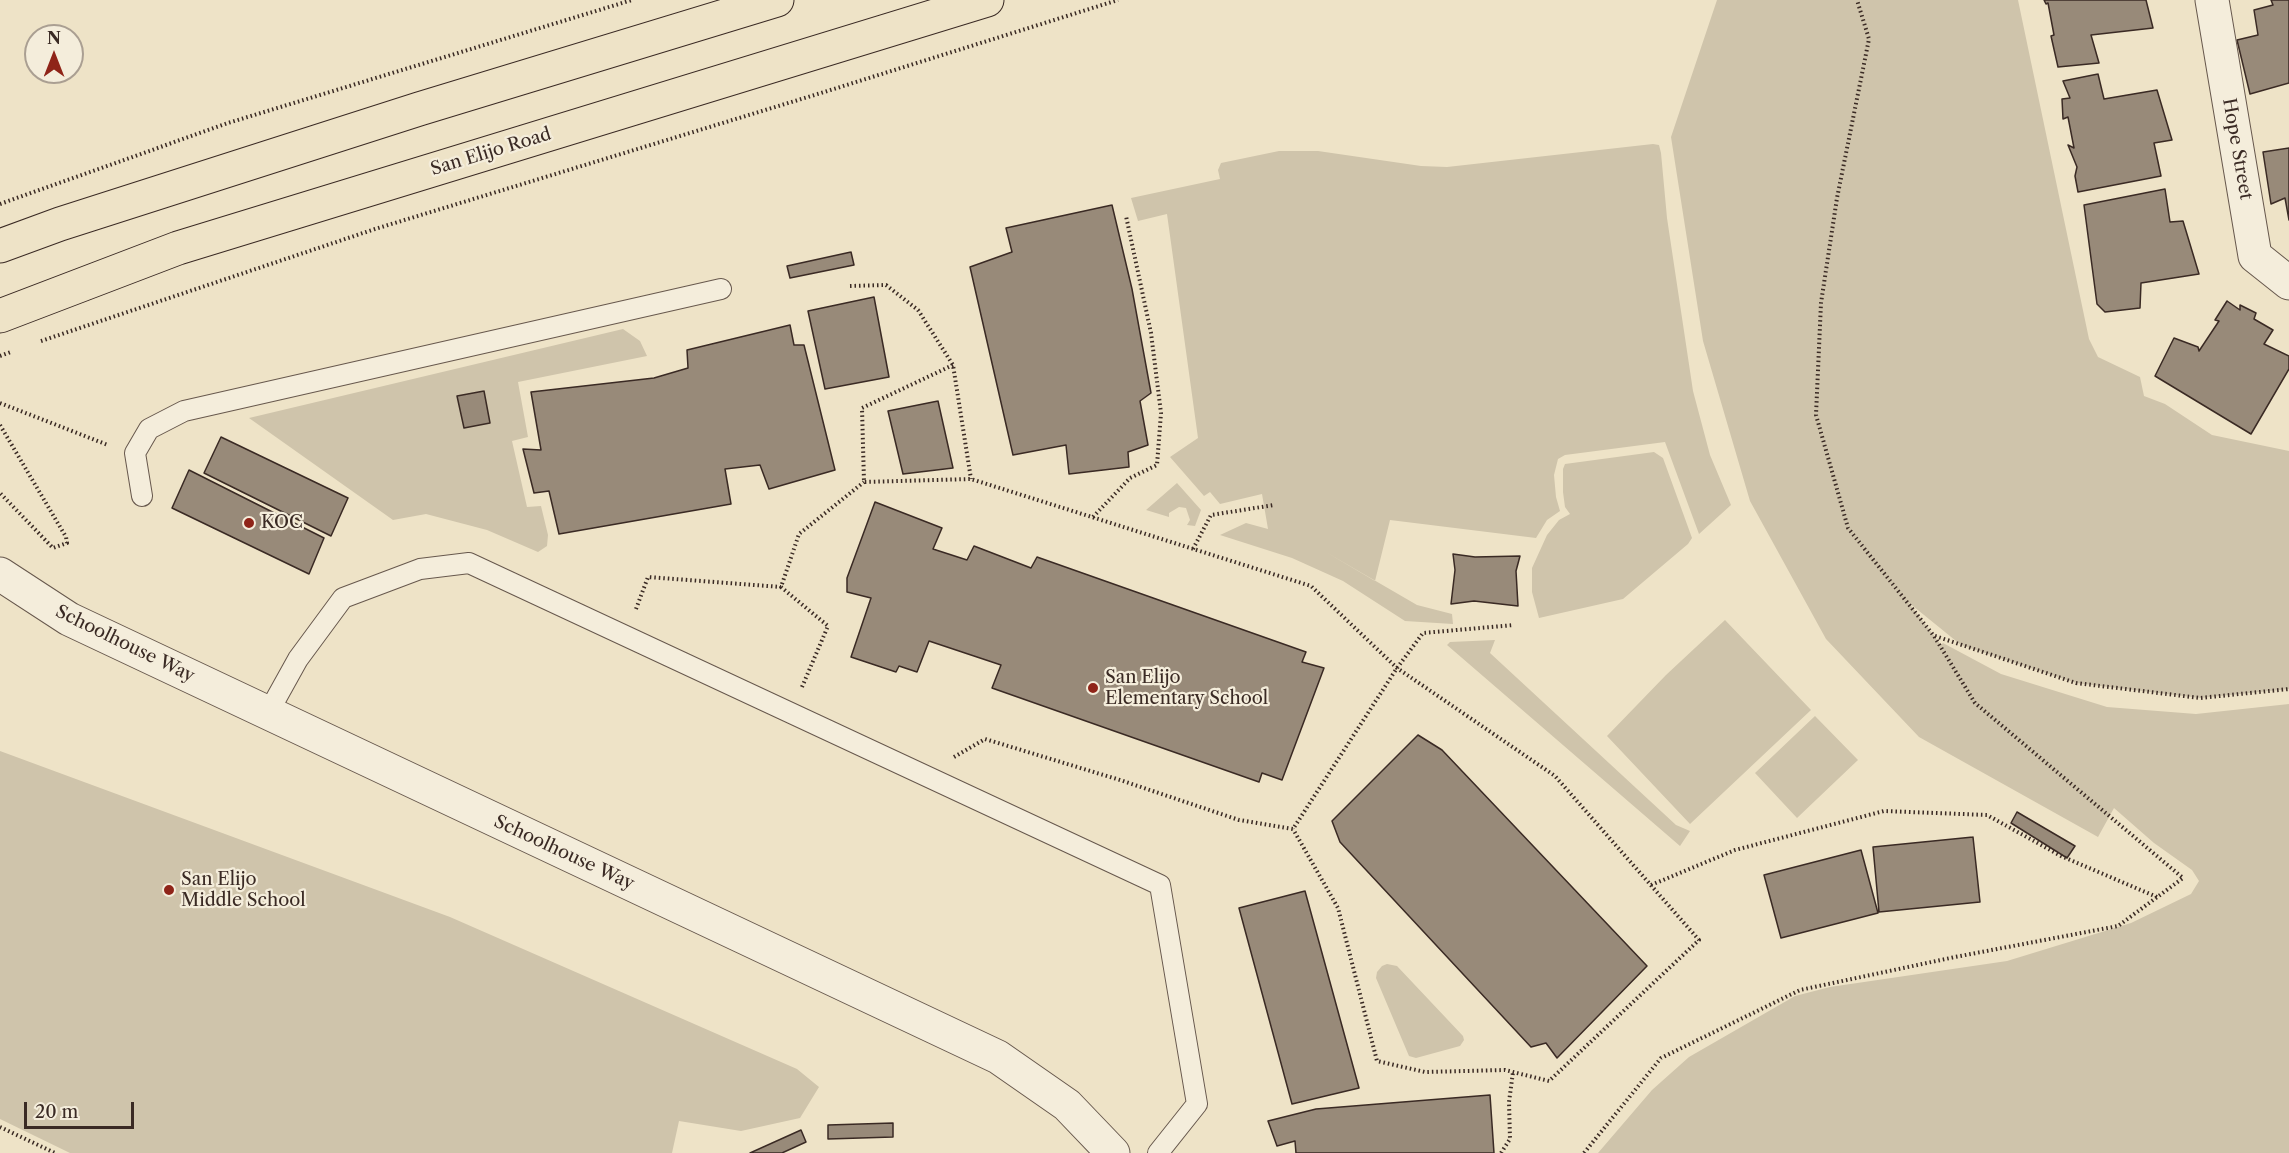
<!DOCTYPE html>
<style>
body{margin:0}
#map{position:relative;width:2289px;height:1153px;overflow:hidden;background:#eee3c7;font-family:"Libre Caslon Text",serif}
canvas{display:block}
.north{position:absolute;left:24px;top:24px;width:60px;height:60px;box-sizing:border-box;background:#f4eddb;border:2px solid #aa9f92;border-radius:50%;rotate:0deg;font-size:16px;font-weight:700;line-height:24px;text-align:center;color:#3a2a24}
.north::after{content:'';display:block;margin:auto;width:21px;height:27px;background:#8f2418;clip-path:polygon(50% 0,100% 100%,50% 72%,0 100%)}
.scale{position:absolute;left:24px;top:1102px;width:110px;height:27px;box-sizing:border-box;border:3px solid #3a2a24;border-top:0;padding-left:8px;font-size:18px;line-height:21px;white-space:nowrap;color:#3a2a24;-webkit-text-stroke:4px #f4eddb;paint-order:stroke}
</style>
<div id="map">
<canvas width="2289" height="1153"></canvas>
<div class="north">N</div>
<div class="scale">20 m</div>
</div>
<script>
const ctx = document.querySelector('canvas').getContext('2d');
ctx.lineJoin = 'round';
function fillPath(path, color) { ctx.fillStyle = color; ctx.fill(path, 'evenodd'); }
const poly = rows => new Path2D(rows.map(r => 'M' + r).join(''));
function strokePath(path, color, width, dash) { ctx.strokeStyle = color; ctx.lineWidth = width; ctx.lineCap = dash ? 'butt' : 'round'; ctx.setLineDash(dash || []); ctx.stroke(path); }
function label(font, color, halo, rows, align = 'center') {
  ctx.font = font + ' "Libre Caslon Text",serif'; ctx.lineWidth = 4.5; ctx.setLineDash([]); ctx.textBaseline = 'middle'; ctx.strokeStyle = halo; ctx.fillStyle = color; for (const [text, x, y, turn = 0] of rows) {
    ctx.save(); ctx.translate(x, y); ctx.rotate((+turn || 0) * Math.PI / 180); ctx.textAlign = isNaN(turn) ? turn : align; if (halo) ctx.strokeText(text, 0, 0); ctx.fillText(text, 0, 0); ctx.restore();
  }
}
fillPath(poly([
 [1717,0,2018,0,2089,339,2098,357,2140,377,2144,396,2165,404,2212,435,2289,451,2289,689,2200,698,2076,683,1961,645,1908,602,1941,645,1943,643,2001,674,2107,707,2196,714,2289,704,2289,1153,1598,1153,1652,1090,1689,1057,1795,996,1830,987,2007,961,2131,923,2191,894,2199,881,2192,870,2154,843,2114,808,2098,837,1919,737,1826,639,1750,501,1703,341,1671,137],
 [1653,144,1659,145,1661,153,1667,218,1693,391,1710,455,1731,505,1699,534,1665,442,1565,455,1558,459,1554,475,1556,497,1560,511,1547,520,1536,538,1390,520,1375,581,1324,551,1417,605,1452,614,1453,624,1405,621,1343,581,1292,558,1220,535,1246,523,1268,529,1262,494,1220,504,1210,492,1204,496,1170,457,1198,438,1167,214,1138,221,1131,198,1220,179,1218,170,1221,163,1279,151,1318,151,1421,166,1447,167],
 [623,329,640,341,647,356,518,382,528,437,512,441,527,507,541,506,548,535,547,546,538,552,487,530,426,514,393,520,249,418],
 [1654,452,1663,458,1692,538,1688,544,1623,599,1539,618,1532,592,1532,568,1547,535,1559,520,1570,514,1565,507,1563,492,1563,469,1565,464],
 [1177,483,1201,510,1195,526,1187,525,1190,520,1186,508,1179,507,1169,513,1169,517,1146,510],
 [1725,620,1811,710,1690,824,1607,736,1666,675],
 [1495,640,1490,653,1676,825,1690,831,1680,846,1447,645,1450,642],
 [1815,716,1858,760,1797,818,1755,773],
 [0,751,450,917,797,1069,819,1087,800,1118,741,1131,679,1121,672,1153,70,1153,0,1119],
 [1387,964,1397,966,1463,1036,1464,1040,1460,1046,1416,1058,1409,1056,1376,978,1377,972,1382,966]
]), '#cfc4ab');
const building = poly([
 [2044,0,2146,0,2153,28,2091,35,2099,63,2058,67,2051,36,2054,35,2048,3,2046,4,2044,0],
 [2271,0,2289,0,2289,83,2250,94,2237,40,2258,35,2254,10,2273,5,2271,0],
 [2098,74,2104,99,2157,90,2172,140,2154,143,2161,176,2078,192,2075,176,2077,167,2068,145,2074,148,2068,117,2063,119,2062,99,2070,98,2063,81,2098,74],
 [2289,148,2289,220,2285,198,2271,204,2263,152,2289,148],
 [2165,189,2170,222,2183,221,2199,274,2141,283,2140,308,2105,312,2097,304,2084,205,2165,189],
 [1112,205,1132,289,1151,393,1140,401,1148,445,1128,452,1129,467,1069,474,1066,445,1013,455,970,267,1012,252,1006,228,1112,205],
 [851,252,854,265,790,278,787,266,851,252],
 [874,297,889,377,825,389,808,311,874,297],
 [2227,301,2240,310,2240,305,2256,313,2254,319,2273,330,2264,344,2289,356,2289,369,2251,434,2155,376,2174,338,2198,347,2199,351,2219,321,2215,320,2227,301],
 [790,325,794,345,804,345,835,470,769,489,760,465,725,469,731,504,559,534,549,491,534,493,523,449,541,450,531,392,654,378,688,368,687,350,790,325],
 [484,391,490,423,464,428,457,396,484,391],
 [938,401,953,468,903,474,888,411,938,401],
 [221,437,348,498,331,536,204,473,221,437],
 [189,470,324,538,309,574,172,508,189,470],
 [875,502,942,528,933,549,967,560,974,546,1031,568,1037,557,1306,652,1302,662,1324,668,1282,780,1262,773,1259,782,992,688,1001,665,929,641,917,672,899,666,896,672,851,657,871,598,847,592,847,578,875,502],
 [1453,554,1475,557,1520,556,1516,571,1518,606,1474,601,1451,604,1455,570,1453,554],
 [1418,735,1442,750,1647,966,1557,1058,1546,1043,1531,1047,1340,842,1332,821,1418,735],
 [2017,812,2075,846,2067,858,2011,823,2017,812],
 [1973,837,1980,902,1879,912,1873,847,1973,837],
 [1861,850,1878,913,1781,938,1764,875,1861,850],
 [1305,891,1359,1088,1292,1104,1239,908,1305,891],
 [1490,1095,1494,1153,1296,1153,1295,1141,1277,1146,1268,1121,1316,1109,1490,1095],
 [893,1123,893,1137,828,1139,828,1125,893,1123],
 [801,1130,806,1142,782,1153,750,1153,801,1130]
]);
fillPath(building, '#988a79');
strokePath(building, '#3a2a24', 1.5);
const service = poly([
 [142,496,135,453,149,429,184,411,721,289],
 [268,713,298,659,343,598,420,569,469,563,1160,885,1197,1104,1158,1153]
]);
const minor = poly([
 [2212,0,2255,256,2289,283]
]);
const tertiary = poly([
 [0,574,69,619,998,1057,1067,1105,1113,1153]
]);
const primary = poly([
 [0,246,60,224,419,109,777,0],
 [0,316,178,248,987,0]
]);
strokePath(service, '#67584d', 22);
strokePath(minor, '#67584d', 35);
strokePath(tertiary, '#67584d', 35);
strokePath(primary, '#3a2a24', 35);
strokePath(poly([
 [0,204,228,123,632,0],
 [850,286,886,285,918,310,953,365,971,479],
 [41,341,375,229,821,93,1118,0],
 [0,356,11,352],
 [953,365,862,408,864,482,971,479,1311,586,1397,668,1555,776,1699,940,1549,1081,1505,1070,1425,1072,1377,1061,1338,908,1293,829],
 [0,403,108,445],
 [0,425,66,537,67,543,53,548,0,493],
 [1093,517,1130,478,1157,465,1161,413,1151,333,1126,216],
 [1193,549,1211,515,1274,505],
 [636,609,648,577,781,587],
 [1935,636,2076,683,2200,698,2289,689],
 [802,687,828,626,781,587,799,534,864,482],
 [954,757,985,739,1120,780,1239,820,1293,829,1397,668,1423,633,1514,625],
 [1651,885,1735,850,1884,811,1987,815,2061,856,2157,897],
 [0,1127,55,1153],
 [1501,1153,1510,1139,1509,1102,1513,1072],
 [1584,1153,1661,1058,1800,990,1955,957,2118,926,2183,878,1975,703,1934,636,1848,528,1816,415,1821,303,1837,198,1869,39,1857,0]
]), '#3a2a24', 4, [1.5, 3]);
strokePath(service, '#f4eddb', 20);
strokePath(minor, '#f4eddb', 33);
strokePath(tertiary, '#f4eddb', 33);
strokePath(primary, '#eee3c7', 33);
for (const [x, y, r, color] of [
 [249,523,6,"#8f2418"],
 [1093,688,6,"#8f2418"],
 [169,890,6,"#8f2418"]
]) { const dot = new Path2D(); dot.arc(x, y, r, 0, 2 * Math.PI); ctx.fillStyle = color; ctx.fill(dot); strokePath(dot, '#f4eddb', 2); }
label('18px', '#3a2a24', '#f4eddb', [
 ["Hope Street",2237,149,80],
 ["San Elijo Road",491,152,-17],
 ["Schoolhouse Way",125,644,26],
 ["Schoolhouse Way",564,853,25]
]);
label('18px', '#3a2a24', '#f4eddb', [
 ["KOC",261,523],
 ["San Elijo",1105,678],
 ["Elementary School",1105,699],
 ["San Elijo",181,880],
 ["Middle School",181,901]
], 'left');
</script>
